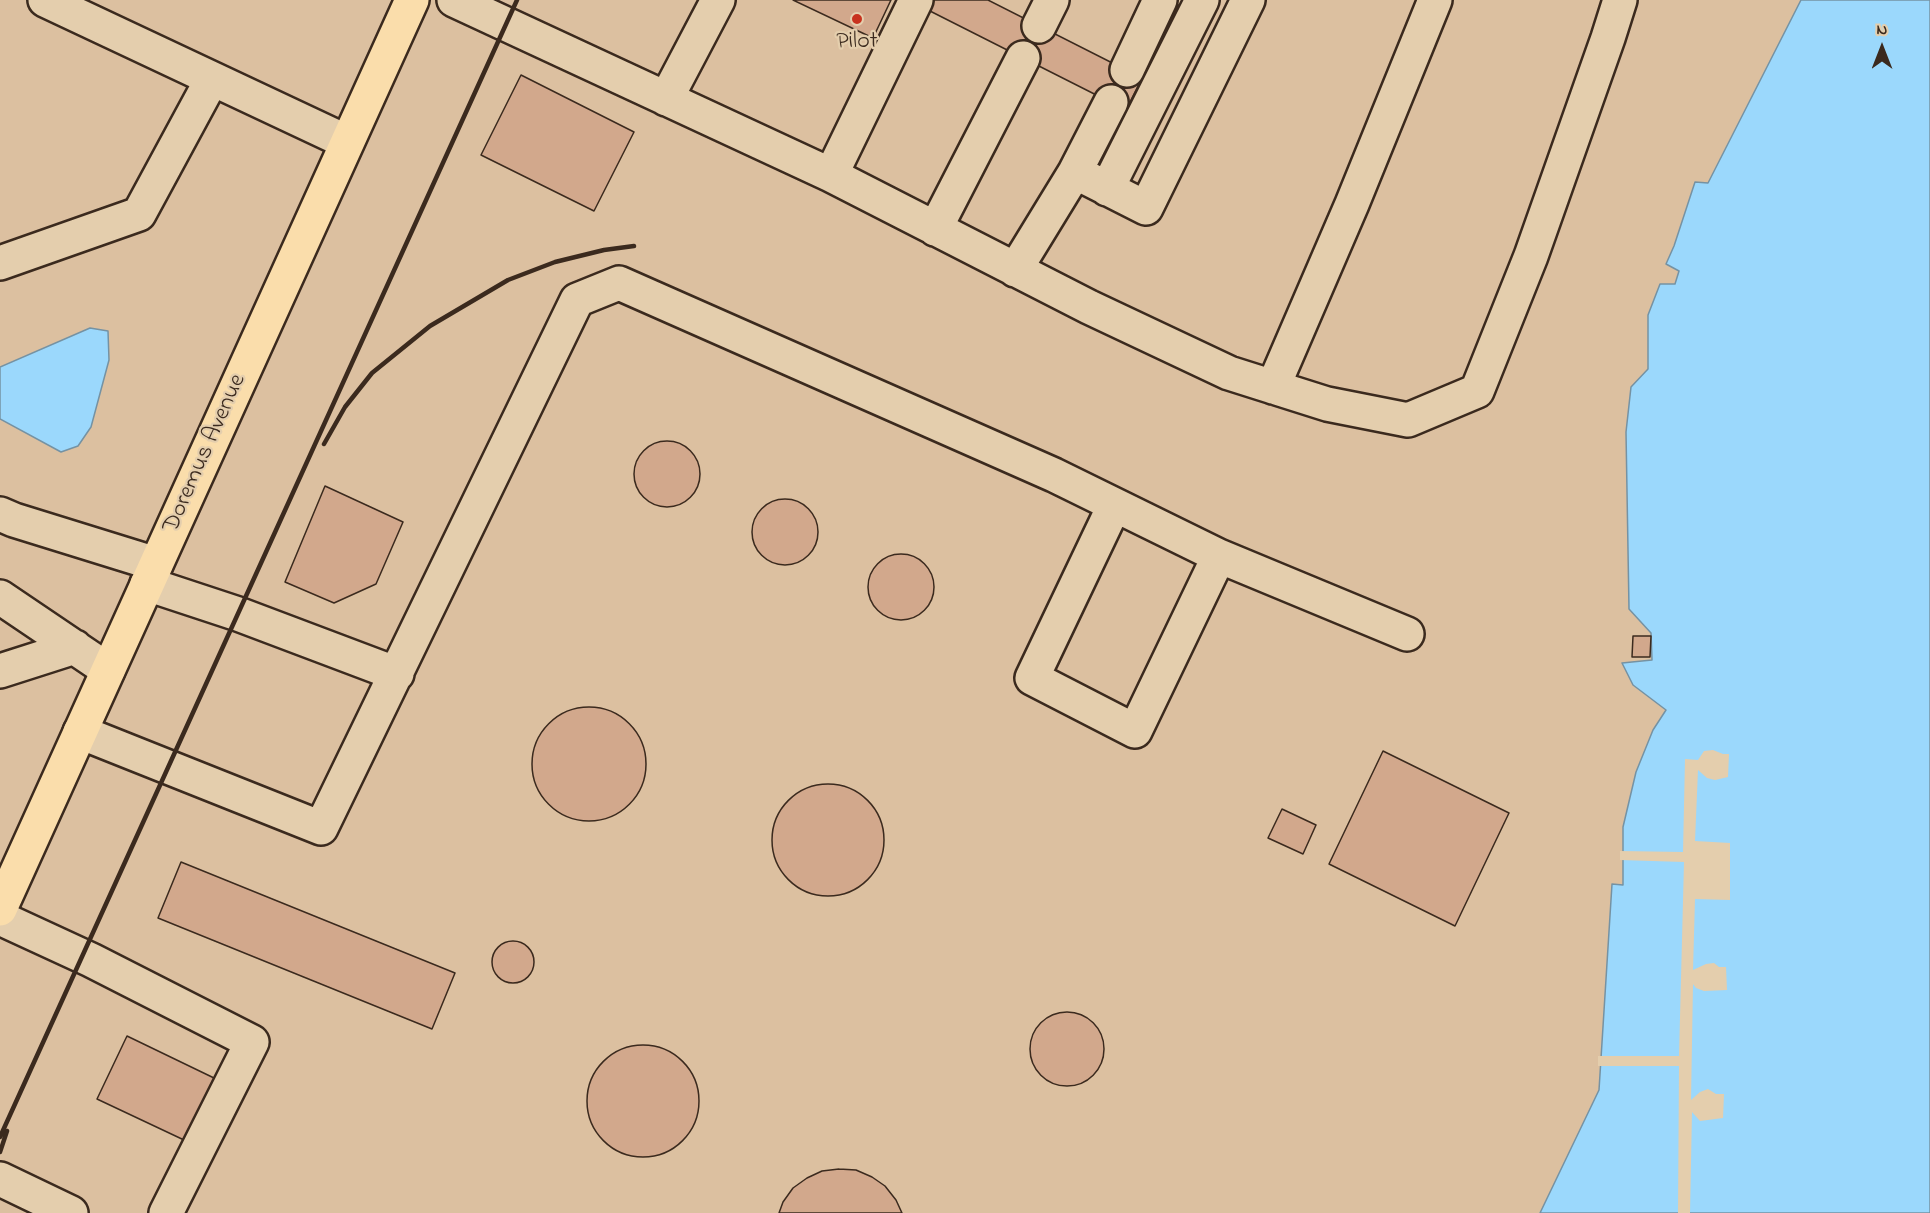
<!DOCTYPE html>
<style>
body{margin:0}
#map{position:relative;width:1930px;height:1213px;overflow:hidden;background:#e4cead;font-family:"Indie Flower",sans-serif}
canvas{display:block}
.north{position:absolute;left:1852px;top:18px;width:60px;height:60px;-webkit-text-stroke:4px #e4cead;paint-order:stroke;rotate:0deg;font-size:16px;font-weight:700;line-height:24px;text-align:center;color:#3b2a1e}
.north::after{content:'';display:block;margin:auto;width:21px;height:27px;background:#3b2a1e;clip-path:polygon(50% 0,100% 100%,50% 72%,0 100%)}
</style>
<div id="map">
<canvas width="1930" height="1213"></canvas>
<div class="north">N</div>
</div>
<script>
const ctx = document.querySelector('canvas').getContext('2d');
ctx.lineJoin = 'round';
function fillPath(path, color) { ctx.fillStyle = color; ctx.fill(path, 'evenodd'); }
const poly = rows => new Path2D(rows.map(r => 'M' + r).join(''));
function strokePath(path, color, width, dash) { ctx.strokeStyle = color; ctx.lineWidth = width; ctx.lineCap = dash ? 'butt' : 'round'; ctx.setLineDash(dash || []); ctx.stroke(path); }
function label(font, color, halo, rows, align = 'center') {
  ctx.font = font + ' "Indie Flower",sans-serif'; ctx.lineWidth = 4.5; ctx.setLineDash([]); ctx.textBaseline = 'middle'; ctx.strokeStyle = halo; ctx.fillStyle = color; for (const [text, x, y, turn = 0] of rows) {
    ctx.save(); ctx.translate(x, y); ctx.rotate((+turn || 0) * Math.PI / 180); ctx.textAlign = isNaN(turn) ? turn : align; if (halo) ctx.strokeText(text, 0, 0); ctx.fillText(text, 0, 0); ctx.restore();
  }
}
fillPath(poly([
 [0,0,1801,0,1666,264,1679,271,1675,284,1660,284,1648,315,1648,369,1631,387,1629,609,1651,633,1652,660,1623,663,1633,685,1666,709,1653,730,1623,827,1623,885,1612,885,1599,1090,1540,1213,0,1213]
]), '#dcc0a0');
const water = poly([
 [1801,0,1930,0,1930,1213,1540,1213,1599,1090,1612,884,1623,885,1623,827,1636,772,1653,730,1666,710,1633,685,1622,663,1652,660,1651,633,1629,609,1626,432,1631,387,1648,369,1648,315,1660,284,1675,284,1679,271,1666,264,1674,246,1695,182,1708,183,1801,0],
 [90,328,108,331,109,360,91,427,78,446,61,452,0,419,0,367,90,328]
]);
fillPath(water, '#9bd8fc');
strokePath(water, '#7592a3', 1.5);
fillPath(poly([
 [1713,750,1723,754,1729,754,1728,777,1715,780,1707,778,1698,770,1695,841,1730,843,1730,900,1695,899,1693,970,1706,964,1714,963,1719,967,1726,967,1727,990,1704,991,1696,988,1693,984,1691,1100,1700,1092,1708,1089,1716,1094,1724,1094,1723,1118,1700,1121,1692,1112,1690,1213,1678,1213,1679,1066,1598,1066,1598,1056,1679,1056,1684,862,1620,860,1620,851,1683,852,1685,759,1698,760,1704,751]
]), '#e4cead');
const building = poly([
 [793,0,891,0,873,38,793,0],
 [931,0,988,0,1142,78,1126,110,926,9,931,0],
 [521,75,634,132,594,211,481,155,521,75],
 '634 474a33 33 0 1 1 66 0a33 33 0 1 1-66 0Z',
 [325,486,403,522,376,584,334,603,285,582,325,486],
 '752 532a33 33 0 1 1 66 0a33 33 0 1 1-66 0Z',
 '868 587a33 33 0 1 1 66 0a33 33 0 1 1-66 0Z',
 [1633,636,1651,636,1650,657,1632,657,1633,636],
 '532 764a57 57 0 1 1 114 0a57 57 0 1 1-114 0Z',
 [1383,751,1509,813,1455,926,1329,864,1383,751],
 '772 840a56 56 0 1 1 112 0a56 56 0 1 1-112 0Z',
 [1282,809,1316,825,1303,854,1268,838,1282,809],
 [181,862,455,973,432,1029,158,918,181,862],
 '492 962a21 21 0 1 1 42 0a21 21 0 1 1-42 0Z',
 '1030 1049a37 37 0 1 1 74 0a37 37 0 1 1-74 0Z',
 [127,1036,214,1078,184,1140,97,1099,127,1036],
 '587 1101a56 56 0 1 1 112 0a56 56 0 1 1-112 0Z',
 [839,1169,856,1170,872,1177,885,1186,896,1200,902,1213,779,1213,783,1202,793,1188,807,1178,822,1171,839,1169]
]);
fillPath(building, '#d2a88c');
strokePath(building, '#3b2a1e', 1.5);
const minor = poly([
 [45,0,347,142],
 [454,0,831,175,1089,307,1229,373,1327,404,1408,420,1477,391,1531,256,1608,38,1620,0],
 [1039,26,1052,0],
 [1127,70,1160,0],
 [666,99,718,0],
 [1075,172,1111,102],
 [831,175,916,0],
 [1107,189,1202,0],
 [935,229,1023,58],
 [0,263,139,214,212,79],
 [1015,270,1075,172,1146,208,1248,0],
 [1273,387,1352,204,1435,0],
 [0,514,14,520,156,564],
 [1219,556,1407,634],
 [147,584,238,614,397,674],
 [0,597,108,670],
 [0,671,75,647],
 [80,732,321,828,577,300,619,283,1054,475,1219,556,1135,731,1032,678,1114,506],
 [0,918,91,960,252,1042,166,1213],
 [0,1179,71,1213]
]);
const major = poly([
 [0,909,412,0]
]);
strokePath(minor, '#3b2a1e', 38);
strokePath(major, '#3b2a1e', 38);
strokePath(minor, '#e4cead', 33);
strokePath(major, '#faddab', 33);
strokePath(poly([
 [324,444,345,407,372,373,430,326,508,280,555,262,604,250,634,246],
 [0,1137,517,0],
 [0,1152,7,1131]
]), '#3b2a1e', 4.5);
for (const [x, y, r, color] of [
 [857,19,6,"#c8321e"]
]) { const dot = new Path2D(); dot.arc(x, y, r, 0, 2 * Math.PI); ctx.fillStyle = color; ctx.fill(dot); strokePath(dot, '#e4cead', 2); }
label('24px', '#3b2a1e', '#e4cead', [
 ["Pilot",857,43]
]);
label('24px', '#3b2a1e', '#e4cead', [
 ["Doremus Avenue",206,454,-66]
]);
</script>
